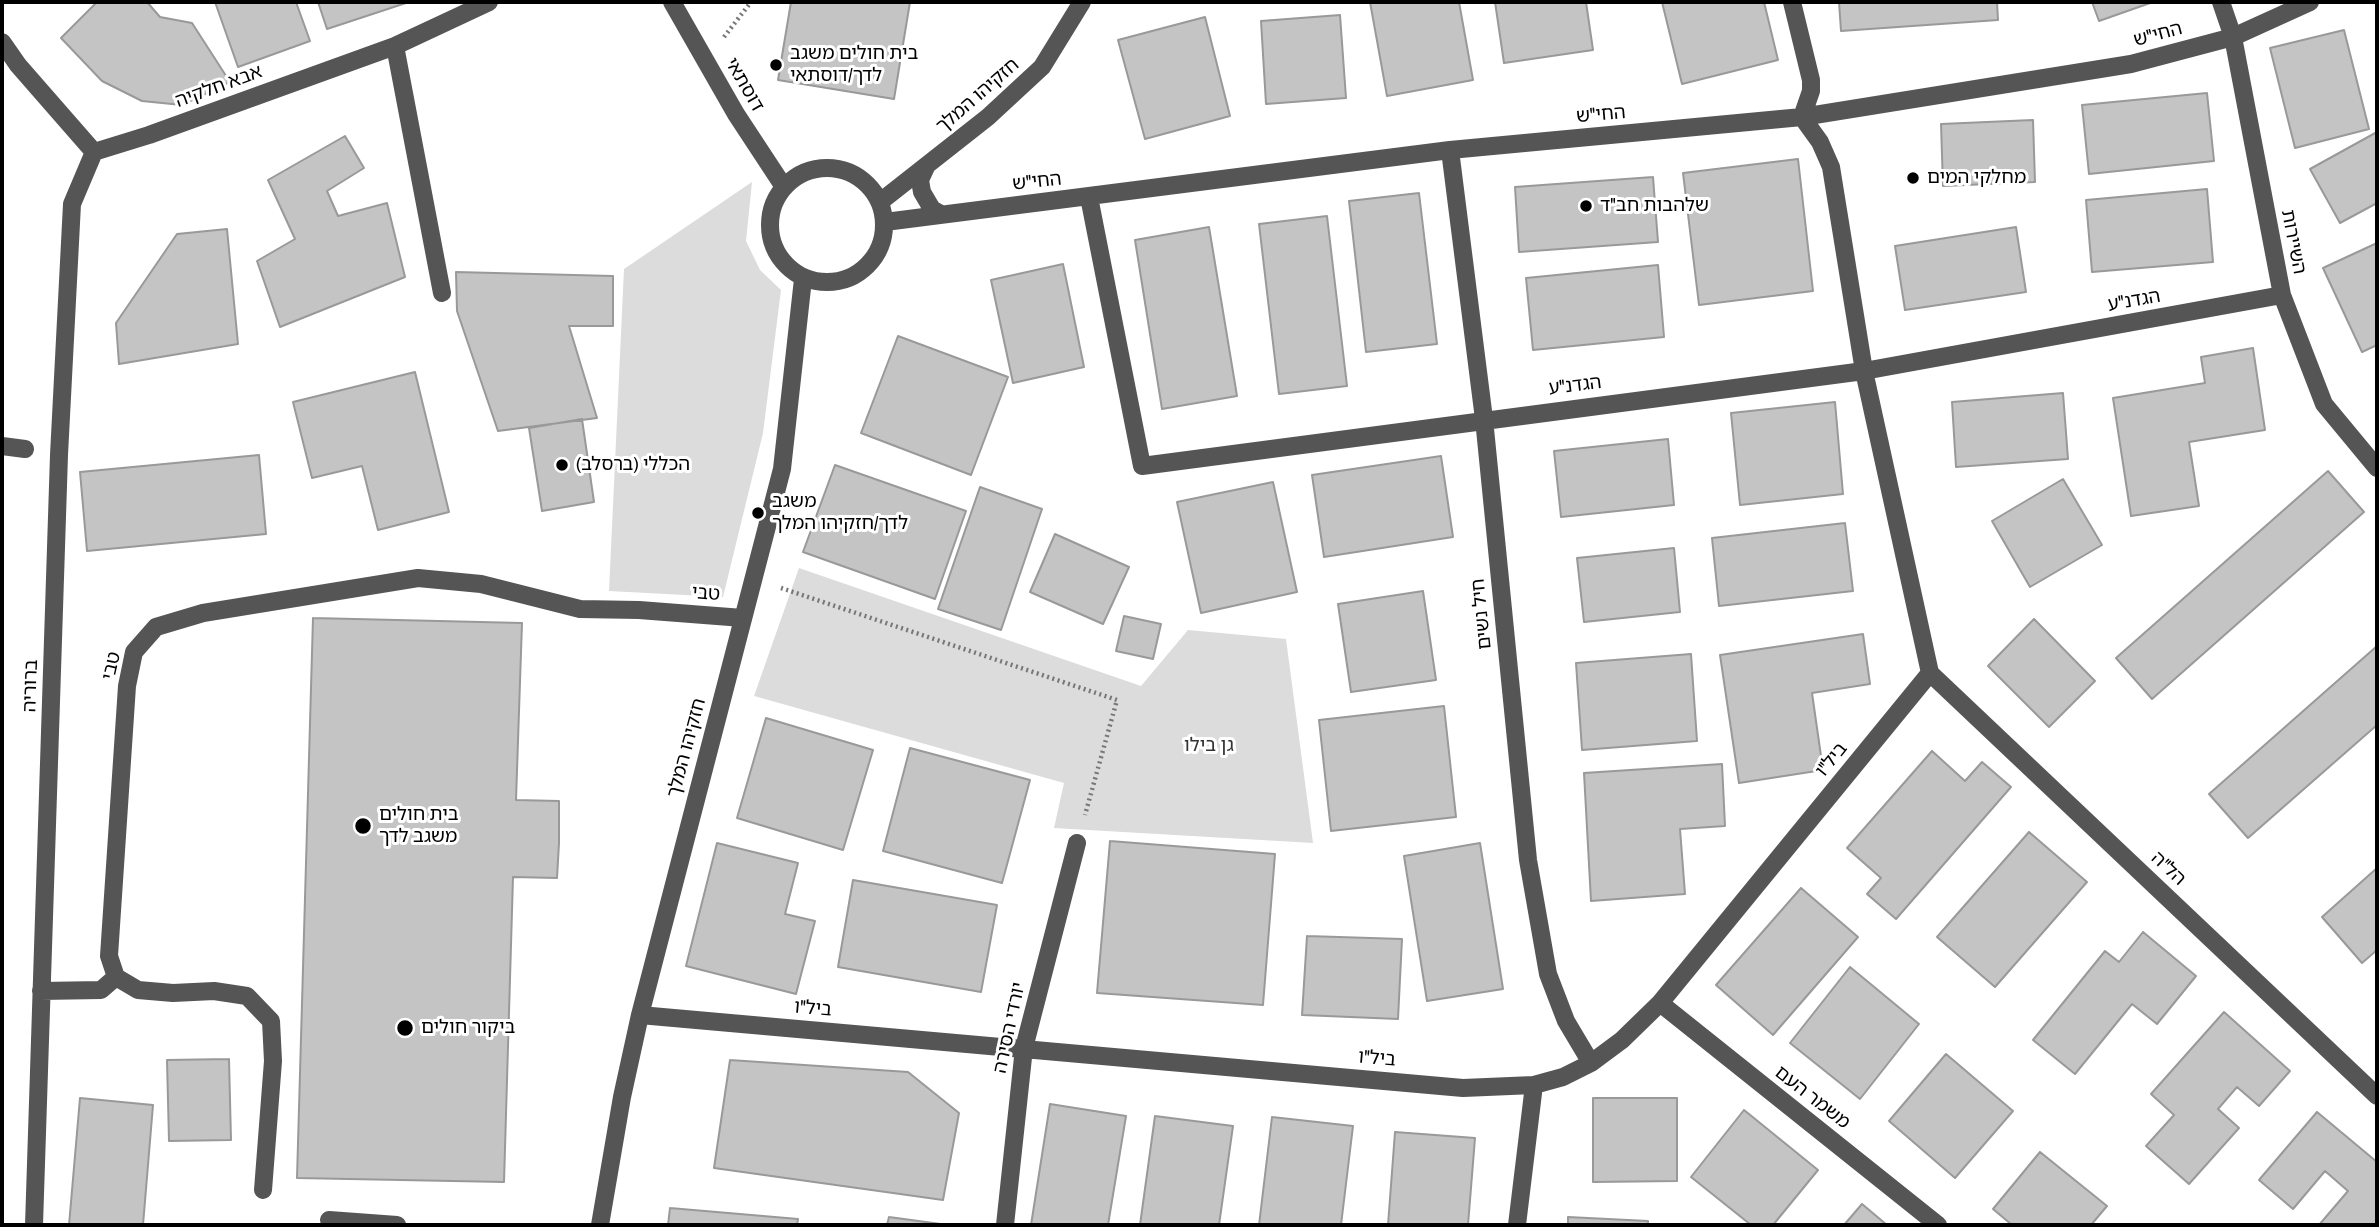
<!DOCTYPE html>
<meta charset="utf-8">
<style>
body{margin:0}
#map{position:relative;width:2379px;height:1227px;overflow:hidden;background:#fff;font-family:"Archivo Narrow",sans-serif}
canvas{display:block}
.frame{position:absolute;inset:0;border:4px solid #000;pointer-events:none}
</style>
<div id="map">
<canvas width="2379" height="1227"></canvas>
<div class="frame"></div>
</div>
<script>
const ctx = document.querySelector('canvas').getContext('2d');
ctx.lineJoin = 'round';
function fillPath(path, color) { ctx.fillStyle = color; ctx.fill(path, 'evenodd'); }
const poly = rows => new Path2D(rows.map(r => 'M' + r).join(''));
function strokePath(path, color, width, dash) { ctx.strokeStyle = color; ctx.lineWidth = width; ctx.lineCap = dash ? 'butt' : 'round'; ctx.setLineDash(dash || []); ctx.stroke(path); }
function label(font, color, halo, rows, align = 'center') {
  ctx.font = font + ' "Archivo Narrow","Noto Sans Hebrew",sans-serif'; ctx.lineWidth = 6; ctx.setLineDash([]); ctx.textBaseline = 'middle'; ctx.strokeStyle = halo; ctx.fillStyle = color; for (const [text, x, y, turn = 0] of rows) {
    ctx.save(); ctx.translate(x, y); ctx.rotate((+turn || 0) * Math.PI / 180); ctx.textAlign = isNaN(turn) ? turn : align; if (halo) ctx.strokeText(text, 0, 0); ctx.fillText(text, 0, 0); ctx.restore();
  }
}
fillPath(poly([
 [752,182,746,241,760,270,781,290,763,433,723,597,609,591,624,269],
 [799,568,1141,686,1188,630,1286,639,1313,843,1054,828,1064,783,754,696]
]), '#dcdcdc');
const building = poly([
 [97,2,147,2,160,17,192,23,230,82,182,105,142,101,102,81,61,38,97,2],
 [215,2,296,2,310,41,238,67,215,2],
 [318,2,409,2,327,29,318,2],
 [791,2,910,2,894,99,778,80,791,2],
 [1370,2,1459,2,1473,80,1387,96,1370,2],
 [1495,2,1586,2,1593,50,1504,63,1495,2],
 [1662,2,1764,2,1778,60,1682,84,1662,2],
 [1839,2,1997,2,1998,20,1841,31,1839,2],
 [2092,2,2153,2,2099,21,2092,2],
 [1340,15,1346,98,1266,104,1261,21,1340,15],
 [1205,17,1230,116,1145,139,1118,40,1205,17],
 [2344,30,2369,129,2295,148,2270,48,2344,30],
 [2207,93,2214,161,2089,174,2082,105,2207,93],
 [2033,120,2035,182,1943,186,1941,124,2033,120],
 [2377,132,2377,203,2340,223,2310,169,2377,132],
 [345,136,364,168,327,191,338,216,387,203,405,277,280,327,257,261,295,239,268,180,345,136],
 [1798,159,1813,291,1699,305,1683,173,1798,159],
 [1653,177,1658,242,1519,252,1515,187,1653,177],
 [2207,189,2213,262,2092,272,2086,200,2207,189],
 [1419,193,1437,344,1366,352,1349,201,1419,193],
 [1327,216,1347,386,1279,394,1259,224,1327,216],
 [1209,227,1237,396,1162,409,1135,240,1209,227],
 [2016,227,2026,292,1905,310,1895,246,2016,227],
 [227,229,238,344,119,364,116,323,177,234,227,229],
 [2377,243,2377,345,2362,352,2323,268,2377,243],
 [1063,264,1084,367,1013,383,991,280,1063,264],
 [1658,265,1664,337,1533,350,1526,278,1658,265],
 [456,272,613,276,613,326,569,326,597,418,498,431,457,311,456,272],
 [898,336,1008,377,971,475,861,433,898,336],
 [2253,348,2265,430,2189,442,2199,506,2131,516,2113,398,2205,383,2201,357,2253,348],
 [415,372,449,512,378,530,362,466,312,478,293,402,415,372],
 [2063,393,2068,459,1956,467,1952,402,2063,393],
 [1835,402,1843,494,1740,505,1731,413,1835,402],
 [582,419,594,502,542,511,529,428,582,419],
 [1668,439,1674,505,1561,517,1554,451,1668,439],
 [259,455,266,534,87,551,80,472,259,455],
 [1441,456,1453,537,1324,557,1312,475,1441,456],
 [835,465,966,511,935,599,803,552,835,465],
 [2328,471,2364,512,2152,699,2116,658,2328,471],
 [2063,479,2102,545,2030,587,1992,521,2063,479],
 [1273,482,1297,592,1201,613,1177,502,1273,482],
 [980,487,1042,509,1001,630,938,609,980,487],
 [1845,523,1853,591,1719,606,1712,538,1845,523],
 [1055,534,1129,567,1103,624,1030,592,1055,534],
 [1674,548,1680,612,1584,622,1577,558,1674,548],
 [1423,591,1436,680,1351,692,1338,604,1423,591],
 [1124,616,1161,624,1153,659,1116,651,1124,616],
 [313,618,522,623,516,800,559,801,559,843,557,878,513,877,504,1182,297,1178,313,618],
 [2034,619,2095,681,2049,727,1988,666,2034,619],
 [1863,634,1870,684,1812,693,1823,770,1739,783,1720,655,1863,634],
 [2377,646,2377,725,2248,838,2209,794,2377,646],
 [1691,654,1697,741,1582,750,1576,663,1691,654],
 [1444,706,1456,817,1331,831,1319,720,1444,706],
 [766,718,873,750,843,850,737,818,766,718],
 [910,748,1030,780,1002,883,883,851,910,748],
 [1932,751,1965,781,1982,762,2011,787,1896,919,1867,894,1881,878,1847,848,1932,751],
 [1722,764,1725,826,1680,829,1685,894,1591,901,1584,773,1722,764],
 [2029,832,2087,882,1995,987,1937,937,2029,832],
 [1110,841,1275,854,1263,1005,1097,993,1110,841],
 [717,843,798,863,785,914,815,921,796,994,686,966,717,843],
 [1480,843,1503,989,1427,1001,1404,856,1480,843],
 [2377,868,2377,950,2362,963,2322,917,2377,868],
 [853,880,997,905,981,992,838,967,853,880],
 [1801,888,1858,937,1773,1035,1716,985,1801,888],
 [2143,932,2196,976,2157,1024,2132,1004,2075,1074,2033,1040,2105,951,2119,962,2143,932],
 [1307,936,1402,939,1398,1019,1302,1015,1307,936],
 [1850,967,1919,1024,1860,1099,1790,1043,1850,967],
 [2224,1012,2290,1071,2259,1106,2237,1087,2218,1109,2239,1128,2189,1184,2146,1146,2174,1115,2151,1094,2224,1012],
 [1946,1054,2013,1111,1955,1178,1889,1121,1946,1054],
 [229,1059,231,1140,169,1141,167,1060,229,1059],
 [730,1060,908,1072,959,1113,943,1200,714,1168,730,1060],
 [80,1098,153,1105,143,1225,69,1225,80,1098],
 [1593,1098,1677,1098,1677,1181,1593,1182,1593,1098],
 [1050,1104,1126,1116,1108,1225,1031,1225,1050,1104],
 [1744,1110,1818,1170,1773,1225,1751,1225,1691,1177,1744,1110],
 [2317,1112,2377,1162,2377,1225,2319,1225,2348,1191,2325,1171,2293,1209,2259,1180,2317,1112],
 [1155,1116,1233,1126,1219,1225,1140,1225,1155,1116],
 [1272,1117,1353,1126,1341,1225,1259,1225,1272,1117],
 [1395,1132,1475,1138,1468,1225,1388,1225,1395,1132],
 [2040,1152,2107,1206,2091,1225,2012,1225,1993,1209,2040,1152],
 [1862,1204,1887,1225,1844,1225,1862,1204],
 [670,1208,798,1219,797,1225,668,1225,670,1208],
 [889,1217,948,1225,887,1225,889,1217],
 [1568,1217,1648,1221,1648,1225,1568,1225,1568,1217]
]);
fillPath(building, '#c4c4c4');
strokePath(building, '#999', 2);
strokePath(poly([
 [724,37,751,2],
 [781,588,1117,700,1085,815]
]), '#777', 4.5, [2, 3.5]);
strokePath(poly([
 [672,2,736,114,784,187],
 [1792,2,1811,80,1811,91,1802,117],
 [2221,2,2233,37,2282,295,2324,404,2377,468],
 [2,42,18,65,94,152],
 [395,46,442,293],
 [1802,117,1820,142,1831,167,1864,371,1930,673],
 [1450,150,1484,419,1528,860,1548,974,1566,1021,1591,1063],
 [94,152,149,135,395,46,489,2],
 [926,167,920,180,922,192,932,209,941,214],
 '770 225a57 57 0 1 1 114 0a57 57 0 1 1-114 0Z',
 [1089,197,1142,466,1864,371,2282,295],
 [880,202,988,117,1042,67,1082,2],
 [885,222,1450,150,1802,117,2131,64,2233,37,2310,2],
 [2,446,25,449],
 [1930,673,2377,1096],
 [41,991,101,990,116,977],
 [1660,1003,1938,1225],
 [640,1015,1463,1088,1534,1085,1563,1077,1591,1063,1622,1040,1660,1003,1930,673],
 [263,1190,273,1061,271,1021,247,996,214,991,173,993,138,990,116,977,109,956,127,686,134,652,156,627,203,613,418,578,481,584,580,609,639,610,743,618],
 [329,1220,397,1225],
 [34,1225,59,455,72,204,94,152],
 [600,1225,622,1097,640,1015,782,469,803,279],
 [1005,1225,1024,1048,1077,843],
 [1517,1225,1534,1085]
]), '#555', 18);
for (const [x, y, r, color] of [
 [776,65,7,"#000"],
 [1913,178,7,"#000"],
 [1586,206,7,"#000"],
 [562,465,7,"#000"],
 [758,513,7,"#000"],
 [363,826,9,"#000"],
 [405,1028,9,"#000"]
]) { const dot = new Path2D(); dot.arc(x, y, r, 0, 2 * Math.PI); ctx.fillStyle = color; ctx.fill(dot); strokePath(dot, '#fff', 2.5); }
label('19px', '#000', '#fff', [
 ["החי\"ש",2158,35,-15],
 ["דוסתאי",744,85,60],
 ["אבא חלקיה",219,87,-20],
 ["חזקיהו המלך",978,96,-41],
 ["החי\"ש",1601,115,-5],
 ["החי\"ש",1037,182,-6],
 ["השיירות",2293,242,79],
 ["הגדנ\"ע",2134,301,-10],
 ["הגדנ\"ע",1575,386,-7],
 ["טבי",706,594,4],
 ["חיל נשים",1482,614,-96],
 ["טבי",112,666,-77],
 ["ברוריה",31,686,-88],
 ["חזקיהו המלך",687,748,-75],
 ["ביל\"ו",1832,760,-51],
 ["הל\"ה",2168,869,43],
 ["ביל\"ו",813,1009,5],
 ["יורדי הסירה",1010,1028,-78],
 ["ביל\"ו",1377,1059,5],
 ["משמר העם",1812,1098,38]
]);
label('19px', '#000', '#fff', [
 ["בית חולים משגב",790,54],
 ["לדך/דוסתאי",790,76],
 ["מחלקי המים",1927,178],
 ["שלהבות חב\"ד",1600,206],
 ["הכללי (ברסלב)",576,465],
 ["משגב",772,502],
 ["לדך/חזקיהו המלך",772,524],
 ["בית חולים",379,815],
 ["משגב לדך",379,837],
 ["ביקור חולים",421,1028]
], 'left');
label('19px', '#333', '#fff', [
 ["גן בילו",1209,746]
]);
</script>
